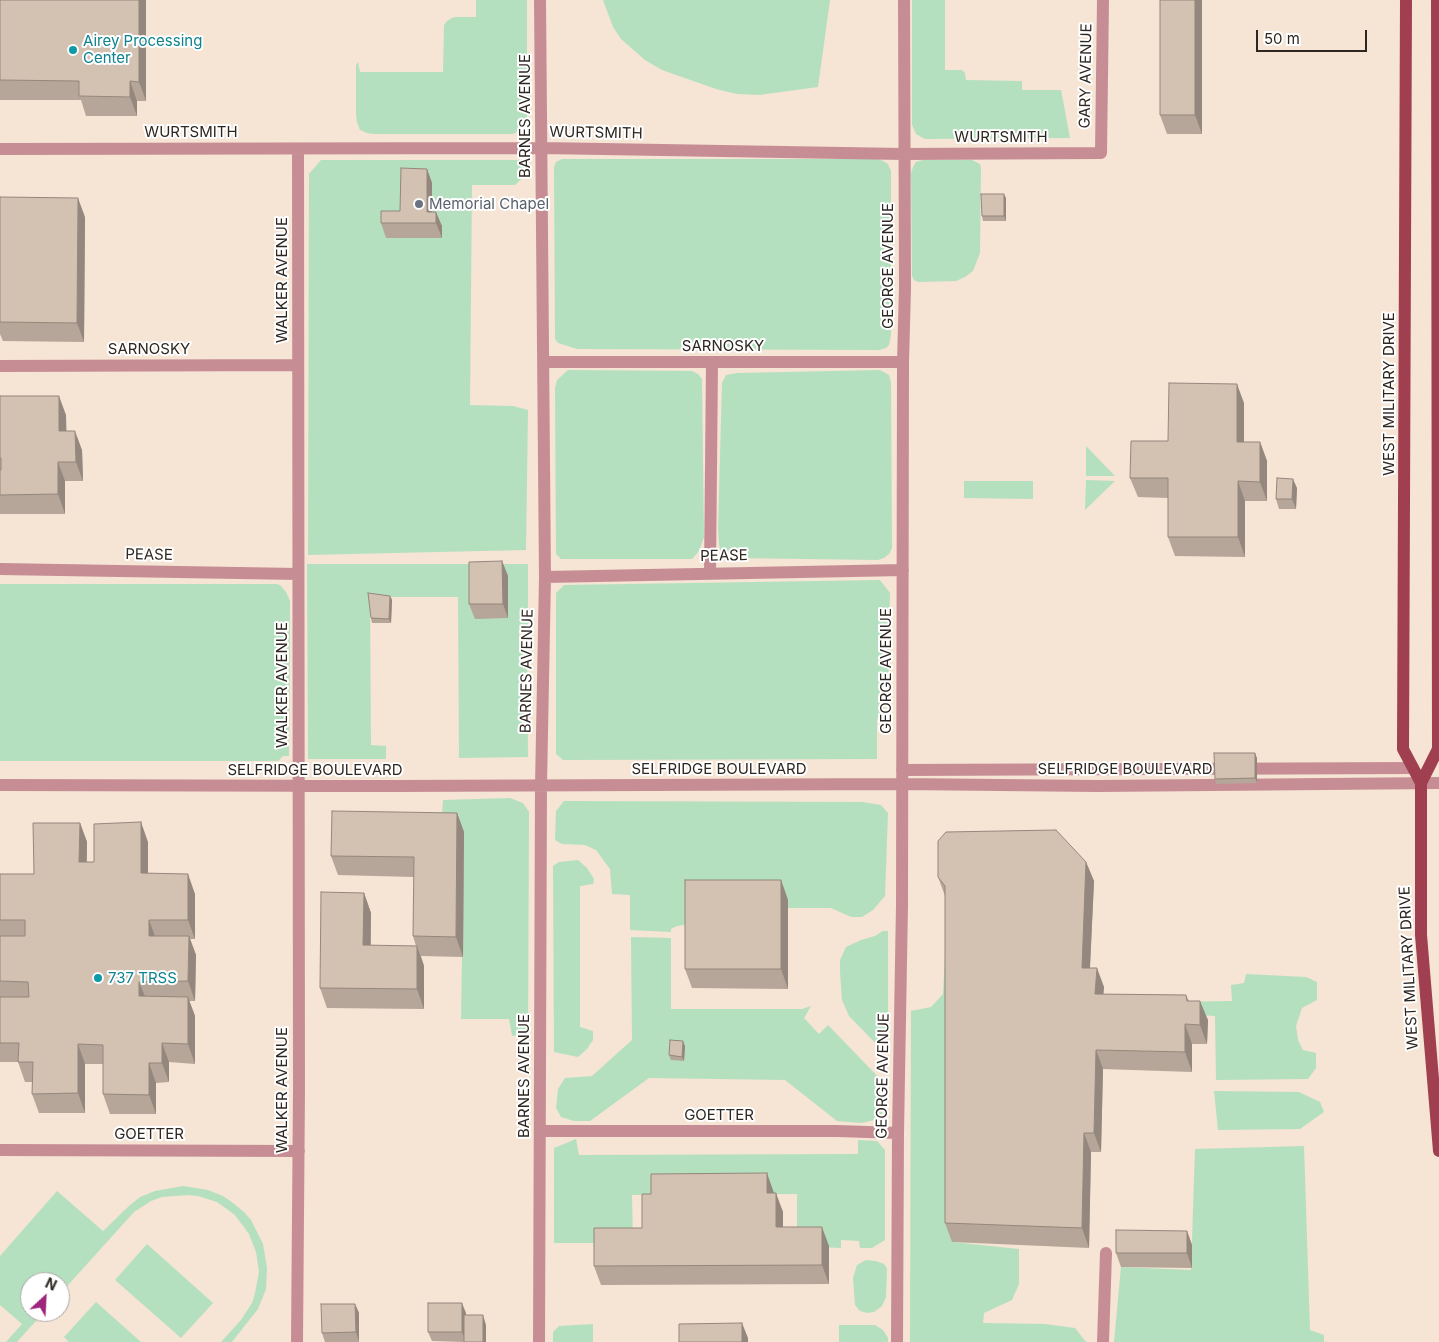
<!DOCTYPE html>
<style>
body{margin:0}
#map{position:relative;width:1439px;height:1342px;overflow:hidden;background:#f6e4d4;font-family:Inter,sans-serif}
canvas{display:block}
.north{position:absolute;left:20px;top:1272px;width:50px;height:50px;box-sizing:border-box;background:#fff;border:1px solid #aba9a6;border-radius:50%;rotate:25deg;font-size:14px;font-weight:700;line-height:20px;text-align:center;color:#2e2721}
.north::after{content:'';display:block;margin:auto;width:18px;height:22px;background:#9e257c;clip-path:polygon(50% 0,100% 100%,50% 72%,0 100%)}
.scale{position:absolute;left:1256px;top:30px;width:111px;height:22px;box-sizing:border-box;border:2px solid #2e2721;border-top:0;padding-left:6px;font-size:15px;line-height:18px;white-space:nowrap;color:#2e2721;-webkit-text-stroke:4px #fff;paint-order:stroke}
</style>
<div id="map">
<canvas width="1439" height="1342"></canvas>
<div class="north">N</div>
<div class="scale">50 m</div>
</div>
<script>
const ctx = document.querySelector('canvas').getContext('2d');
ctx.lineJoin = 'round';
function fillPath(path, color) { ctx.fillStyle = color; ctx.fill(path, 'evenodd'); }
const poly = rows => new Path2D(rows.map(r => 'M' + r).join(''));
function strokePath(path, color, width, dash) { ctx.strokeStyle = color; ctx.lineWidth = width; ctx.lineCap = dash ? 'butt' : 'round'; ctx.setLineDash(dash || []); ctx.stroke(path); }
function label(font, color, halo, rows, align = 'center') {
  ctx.font = font + ' Inter,sans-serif'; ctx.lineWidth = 4; ctx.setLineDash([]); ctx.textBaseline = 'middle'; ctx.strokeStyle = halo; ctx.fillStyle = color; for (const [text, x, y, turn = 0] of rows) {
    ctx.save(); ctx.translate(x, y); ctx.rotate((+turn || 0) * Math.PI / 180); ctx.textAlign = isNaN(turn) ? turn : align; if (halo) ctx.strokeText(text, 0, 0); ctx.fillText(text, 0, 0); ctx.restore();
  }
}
fillPath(poly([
 [476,0,527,0,527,122,524,128,513,134,373,134,367,133,360,130,357,122,356,114,356,65,358,62,360,72,443,72,444,25,447,21,454,17,476,17],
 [603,0,830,0,818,87,759,95,737,94,716,89,662,70,645,60,621,39,613,27],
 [912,0,945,0,945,70,962,70,965,73,966,80,1022,81,1022,90,1061,90,1070,138,925,139,916,134,912,125],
 [562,159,878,159,883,161,888,164,891,171,891,335,889,345,886,348,879,350,577,349,558,343,555,339,554,167,556,162],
 [321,160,526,160,528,173,515,185,472,185,470,405,513,406,528,410,526,550,308,555,309,174],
 [923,160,972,160,980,164,981,168,980,253,973,271,965,277,956,281,918,282,914,280,912,276,911,173,913,167,916,162],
 [568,370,692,371,698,374,702,379,704,537,699,551,692,559,561,559,556,554,555,388,557,380],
 [880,370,889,375,891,383,892,548,889,554,884,558,878,560,734,558,724,554,720,550,719,544,718,529,722,383,726,375,737,373],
 [1086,446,1115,476,1086,476],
 [1086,480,1115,481,1085,510],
 [964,481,1033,481,1033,499,964,498],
 [307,564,528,564,528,627,519,631,519,649,527,652,528,757,459,758,458,597,370,597,371,745,386,746,386,759,308,759],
 [880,580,890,593,888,702,877,720,877,759,563,760,556,754,556,593,564,585],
 [0,584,276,584,280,585,286,592,290,601,289,756,283,756,278,761,0,761],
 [510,798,523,803,529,812,528,1025,524,1034,512,1036,509,1019,461,1019,464,833,441,832,443,800],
 [564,801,862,802,881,805,888,813,885,896,873,910,862,917,851,917,831,908,788,908,677,926,671,929,671,932,630,930,630,895,612,894,610,869,596,850,585,845,562,844,555,840,556,811],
 [578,860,587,868,594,879,593,884,580,886,580,1027,593,1031,593,1040,587,1049,578,1057,554,1052,553,866,559,862],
 [883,931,888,931,888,1044,883,1051,849,1016,842,1000,840,972,840,960,846,947,861,940,875,936],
 [946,932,952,1242,1019,1249,1019,1284,1012,1300,984,1313,983,1323,1045,1324,1075,1328,1086,1342,910,1342,911,1011,931,1007,943,994],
 [631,937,671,938,671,1009,802,1009,811,1006,804,1018,819,1034,828,1025,885,1084,886,1105,881,1115,875,1120,861,1123,837,1121,785,1080,649,1078,590,1121,574,1121,561,1117,556,1108,558,1089,565,1078,592,1076,632,1040],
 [1246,974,1306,977,1317,982,1317,1000,1302,1008,1296,1026,1298,1040,1303,1050,1316,1053,1316,1068,1308,1079,1216,1080,1215,1016,1181,1014,1169,1002,1232,1001,1231,985,1244,983],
 [1214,1091,1299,1092,1320,1102,1324,1112,1300,1129,1218,1130],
 [576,1139,579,1155,858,1154,858,1140,877,1141,885,1150,885,1240,872,1248,860,1248,859,1241,841,1240,841,1248,797,1246,797,1194,632,1195,633,1243,554,1243,554,1148],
 [1304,1146,1310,1330,1324,1335,1324,1342,1114,1342,1121,1267,1191,1270,1195,1149],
 [183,1186,208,1190,223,1196,233,1203,244,1212,251,1220,263,1244,267,1268,266,1289,258,1309,232,1342,221,1342,241,1320,252,1303,255,1293,259,1272,256,1252,249,1234,235,1215,217,1202,198,1196,187,1195,162,1197,151,1201,134,1212,60,1294,60,1282,30,1282,30,1312,44,1312,17,1342,6,1342,22,1324,0,1305,0,1256,57,1191,103,1231,129,1206,140,1197,155,1191],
 [147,1244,213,1303,181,1338,115,1280],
 [866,1260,876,1261,884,1264,887,1268,886,1297,882,1306,874,1312,867,1313,860,1311,855,1305,853,1278,857,1265],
 [96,1302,141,1342,69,1342,64,1337],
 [593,1324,593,1342,553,1342,553,1332,559,1326],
 [839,1325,875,1325,883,1330,888,1338,888,1342,839,1342]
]), '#b4e0c0');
strokePath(poly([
 [0,149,542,148,903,154,1101,153,1103,0],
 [544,362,903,362],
 [0,366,298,365],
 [0,569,298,574],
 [710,573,712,362],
 [545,577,903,570],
 [902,770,1413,768],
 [0,785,394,786,902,784,1097,786,1439,783],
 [540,1131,837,1131,898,1133],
 [0,1150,299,1151],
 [297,1342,299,1088,298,149],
 [539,1342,541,786,545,577,540,0],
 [897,1342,898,1133,902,905,903,362,905,288,904,0],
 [1103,1342,1106,1253]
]), '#c68e94', 12);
strokePath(poly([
 [1406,0,1403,749,1421,783],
 [1437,0,1438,749,1421,783,1421,935,1439,1151]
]), '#a03f50', 12);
fillPath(poly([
 [0,0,146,0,146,101,137,101,137,116,86,116,81,100,0,100],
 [1160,0,1202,0,1202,134,1167,134,1160,115],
 [427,169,432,183,432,212,442,226,442,238,386,238,381,223,400,211],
 [1006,198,1006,221,983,221,982,216],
 [85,217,84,342,3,341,0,334,0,322],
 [0,396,66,415,66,431,82,450,83,481,65,481,65,514,0,514],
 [1244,403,1244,442,1260,442,1267,461,1267,501,1245,501,1245,557,1175,556,1168,537,1168,498,1138,497,1130,478,1168,441],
 [1297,488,1296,509,1279,509,1276,499],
 [502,561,508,576,508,618,475,619,469,604],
 [390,596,392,600,391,623,372,623,371,618],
 [1257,758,1257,783,1216,784,1215,779],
 [457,813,464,832,463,957,421,956,424,966,424,1009,327,1008,320,988,364,893,371,913,371,946,416,946,413,936,414,877,338,875,331,856],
 [80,823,87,842,87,862,94,862,148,842,148,874,195,894,195,939,190,939,196,955,195,1001,189,1001,195,1016,195,1064,169,1062,169,1082,156,1083,156,1114,110,1114,103,1094,103,1064,85,1064,85,1113,39,1113,32,1094,32,1082,25,1082,18,1062,0,1062,0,874,34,874],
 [1086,862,1094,881,1090,968,1104,987,1103,994,1186,995,1189,1001,1208,1020,1207,1044,1192,1044,1192,1072,1103,1069,1101,1152,1091,1152,1089,1248,952,1242,945,1223,945,896,938,877],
 [781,880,788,900,788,989,692,988,685,969],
 [685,1046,684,1061,671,1060,669,1055],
 [774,1193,783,1212,783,1227,829,1246,829,1284,601,1285,594,1266,642,1228,651,1194],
 [1187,1231,1192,1245,1192,1268,1121,1267,1116,1253],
 [355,1304,359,1313,359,1342,325,1342,322,1333],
 [466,1313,466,1315,486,1325,464,1342,432,1341,428,1332]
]), '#b5a699');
fillPath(poly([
 [139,0,146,0,146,101,139,82],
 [1195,0,1202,0,1202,134,1195,115],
 [130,81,137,101,137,116,130,97],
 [427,169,432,183,432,223,427,212],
 [1004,194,1006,198,1006,221,1004,216],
 [78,198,85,217,84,342,77,323],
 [436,212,442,226,442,238,436,223],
 [1237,384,1244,403,1244,461,1237,442],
 [59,396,66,415,67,451,59,431],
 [75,431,82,450,83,481,76,462],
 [1260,442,1267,461,1267,501,1260,482],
 [58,462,65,481,65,514,58,494],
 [1293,479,1297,488,1296,509,1292,499],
 [1238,481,1245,501,1245,557,1238,537],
 [502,561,508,576,508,618,503,604],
 [390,596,392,600,391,623,389,619],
 [1255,753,1257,758,1257,783,1255,778],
 [457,813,464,832,463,957,456,937],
 [141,822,148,842,148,893,141,873],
 [80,823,87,842,86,881,79,862],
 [1086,862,1094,881,1089,987,1082,968],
 [188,874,195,894,195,939,188,920],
 [781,880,788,900,788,989,781,969],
 [364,893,371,913,370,965,363,945],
 [149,920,156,939,149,936],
 [189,936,196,955,195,1001,188,981],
 [417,946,424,966,424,1009,417,989],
 [1097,968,1104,987,1102,1013,1095,994],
 [139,982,147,1001,139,996],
 [188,997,195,1016,195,1064,188,1044],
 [1200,1001,1208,1020,1207,1044,1200,1025],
 [1185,1024,1192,1044,1192,1072,1185,1052],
 [683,1041,685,1046,684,1061,682,1057],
 [162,1043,169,1062,169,1082,162,1063],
 [78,1044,85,1064,85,1113,78,1093],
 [1096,1050,1103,1069,1101,1152,1094,1133],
 [149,1063,156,1083,156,1114,149,1095],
 [1084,1133,1091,1152,1089,1248,1082,1228],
 [767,1173,774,1193,774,1212,767,1193],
 [776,1193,783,1212,783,1246,776,1227],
 [822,1227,829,1246,829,1284,822,1265],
 [1187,1231,1192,1245,1192,1268,1187,1253],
 [462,1303,466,1313,466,1342,462,1332],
 [355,1304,359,1313,359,1342,356,1332],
 [483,1315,486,1325,486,1342,483,1342],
 [742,1323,748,1338,748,1342,742,1342]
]), '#94877d');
const building = poly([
 [0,0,139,0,139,82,130,81,130,97,79,96,79,81,0,80,0,0],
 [1160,0,1195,0,1195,115,1160,115,1160,0],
 [401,168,427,169,427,212,436,212,436,223,381,223,381,211,400,211,401,168],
 [981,194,1004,194,1004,216,982,216,981,194],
 [0,197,78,198,77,323,0,322,0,197],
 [1169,383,1237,384,1237,442,1260,442,1260,482,1238,481,1238,537,1168,537,1168,478,1130,478,1131,441,1168,441,1169,383],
 [0,396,59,396,59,431,75,431,76,462,58,462,58,494,0,495,0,470,1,470,1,458,0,458,0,396],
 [1277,478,1293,479,1292,499,1276,499,1277,478],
 [502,561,503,604,469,604,469,562,502,561],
 [368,593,390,596,389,619,371,618,368,593],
 [1214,753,1255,753,1255,778,1215,779,1214,753],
 [332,811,457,813,456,937,413,936,414,857,331,856,332,811],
 [141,822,141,873,188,874,188,920,149,920,149,936,189,936,188,981,139,982,139,996,188,997,188,1044,162,1043,162,1063,149,1063,149,1095,103,1094,103,1045,78,1044,78,1093,32,1094,33,1062,18,1062,19,1043,0,1043,0,997,29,997,28,982,0,981,0,936,25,936,25,920,0,920,0,874,34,874,33,823,80,823,79,862,94,862,94,824,141,822],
 [1056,830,1086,862,1082,968,1097,968,1095,994,1186,995,1187,1001,1200,1001,1200,1025,1185,1024,1185,1052,1096,1050,1094,1133,1084,1133,1082,1228,945,1223,945,886,938,877,938,841,946,832,1056,830],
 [685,880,781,880,781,969,685,969,685,880],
 [321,892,364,893,363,945,417,946,417,989,320,988,321,892],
 [670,1040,683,1041,682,1057,669,1055,670,1040],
 [767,1173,767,1193,776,1193,776,1227,822,1227,822,1265,594,1266,594,1228,642,1228,642,1194,651,1194,651,1174,767,1173],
 [1116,1230,1187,1231,1187,1253,1116,1253,1116,1230],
 [428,1303,462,1303,462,1332,428,1332,428,1303],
 [321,1304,355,1304,356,1332,322,1333,321,1304],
 [464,1315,483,1315,483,1342,464,1342,464,1315],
 [742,1323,742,1342,679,1342,679,1324,742,1323]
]);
fillPath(building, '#d3c1b2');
strokePath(building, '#94877d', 1);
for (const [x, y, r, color] of [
 [73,50,5,"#0f9aa8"],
 [419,204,5,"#6b7280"],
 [98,978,5,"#0f9aa8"]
]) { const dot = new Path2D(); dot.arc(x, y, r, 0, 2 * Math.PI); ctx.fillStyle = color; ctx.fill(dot); strokePath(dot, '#fff', 2); }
label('15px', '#0d838f', '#fff', [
 ["Airey Processing",83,41],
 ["Center",83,58],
 ["737 TRSS",108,978]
], 'left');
label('15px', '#2e2721', '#fff', [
 ["GARY AVENUE",1086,76,-89],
 ["BARNES AVENUE",525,116,-90],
 ["WURTSMITH",191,132],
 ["WURTSMITH",596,133,1],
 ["WURTSMITH",1001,137],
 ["GEORGE AVENUE",888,266,-90],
 ["WALKER AVENUE",282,280,-90],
 ["SARNOSKY",723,346],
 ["SARNOSKY",149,349],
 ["WEST MILITARY DRIVE",1389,394,-90],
 ["PEASE",149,555,1],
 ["PEASE",724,556,-1],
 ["BARNES AVENUE",527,671,-89],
 ["GEORGE AVENUE",886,671,-90],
 ["WALKER AVENUE",282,685,-90],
 ["SELFRIDGE BOULEVARD",719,769],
 ["SELFRIDGE BOULEVARD",1125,769],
 ["SELFRIDGE BOULEVARD",315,770],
 ["WEST MILITARY DRIVE",1409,968,-93],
 ["BARNES AVENUE",524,1076,-90],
 ["GEORGE AVENUE",883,1076,-89],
 ["WALKER AVENUE",282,1090,-90],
 ["GOETTER",719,1115],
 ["GOETTER",149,1134]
]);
label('15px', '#5b616d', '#fff', [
 ["Memorial Chapel",429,204]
], 'left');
</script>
